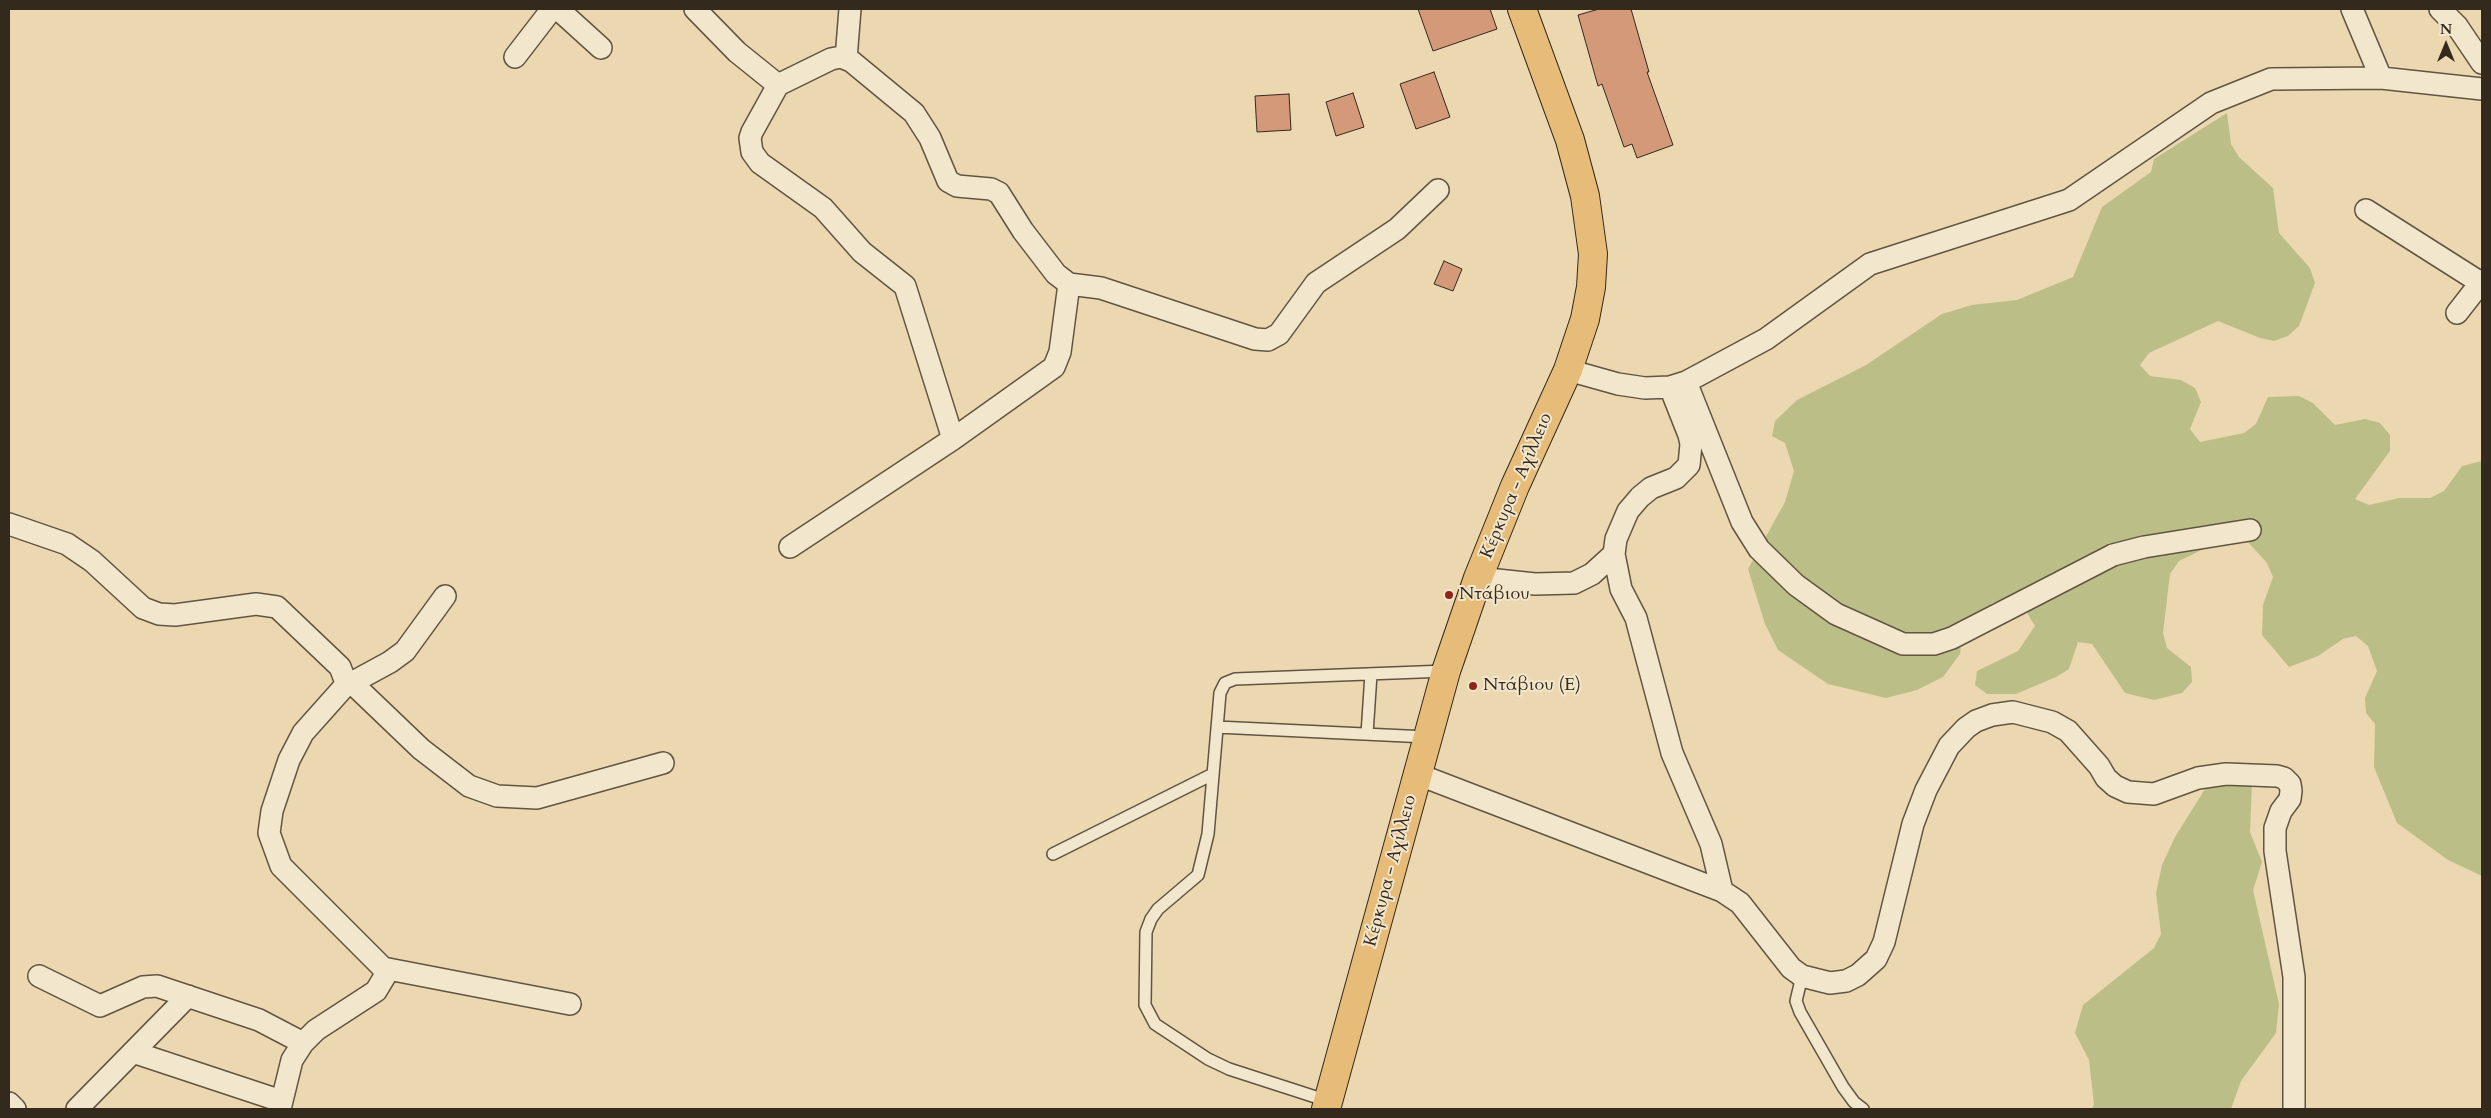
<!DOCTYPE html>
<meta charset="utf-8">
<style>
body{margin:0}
#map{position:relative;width:2491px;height:1118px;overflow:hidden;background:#ebd8b0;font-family:Cardo,serif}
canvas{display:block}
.frame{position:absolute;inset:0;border:10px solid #33291d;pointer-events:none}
.north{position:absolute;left:2421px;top:20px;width:50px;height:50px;-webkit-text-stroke:4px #f2e6cc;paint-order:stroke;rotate:0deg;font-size:14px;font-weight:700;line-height:20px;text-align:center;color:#33291d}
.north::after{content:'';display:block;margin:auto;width:18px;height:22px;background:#33291d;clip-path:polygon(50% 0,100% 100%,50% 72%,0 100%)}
</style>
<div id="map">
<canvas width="2491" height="1118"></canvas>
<div class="frame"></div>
<div class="north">N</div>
</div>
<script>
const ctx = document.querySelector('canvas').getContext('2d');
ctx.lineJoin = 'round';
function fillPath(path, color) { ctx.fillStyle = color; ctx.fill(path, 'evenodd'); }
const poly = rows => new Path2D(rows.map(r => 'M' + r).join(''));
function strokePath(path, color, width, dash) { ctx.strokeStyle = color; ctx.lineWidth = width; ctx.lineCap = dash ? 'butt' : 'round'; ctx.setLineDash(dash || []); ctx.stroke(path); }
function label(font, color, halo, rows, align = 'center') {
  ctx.font = font + ' Cardo,serif'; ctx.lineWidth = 4; ctx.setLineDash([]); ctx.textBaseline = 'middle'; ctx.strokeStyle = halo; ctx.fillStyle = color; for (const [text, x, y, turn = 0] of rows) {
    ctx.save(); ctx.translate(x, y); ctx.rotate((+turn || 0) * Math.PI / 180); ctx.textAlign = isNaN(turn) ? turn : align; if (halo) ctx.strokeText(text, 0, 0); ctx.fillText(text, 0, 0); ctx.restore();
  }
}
fillPath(poly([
 [2227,113,2231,144,2239,157,2273,188,2279,233,2310,268,2315,283,2299,326,2288,336,2274,341,2260,338,2218,321,2149,353,2140,365,2150,376,2181,380,2195,388,2201,402,2190,429,2200,442,2244,433,2256,424,2268,397,2299,396,2313,403,2335,425,2365,419,2380,423,2390,435,2390,451,2355,499,2369,505,2399,498,2430,498,2444,491,2462,466,2482,461,2482,876,2448,860,2397,823,2374,767,2375,724,2366,713,2365,698,2377,671,2368,646,2356,636,2343,639,2318,656,2289,667,2262,635,2263,605,2273,577,2267,563,2247,541,2218,542,2179,561,2170,574,2163,633,2167,648,2191,667,2192,682,2182,693,2154,700,2125,693,2092,644,2078,642,2069,669,2056,677,2016,694,1987,694,1975,685,1977,671,2018,651,2035,626,2020,601,2006,598,1992,603,1972,626,1962,638,1960,654,1943,677,1917,690,1886,698,1828,684,1778,650,1765,624,1748,569,1785,502,1794,471,1785,443,1772,436,1775,421,1797,400,1866,365,1942,314,1972,305,2017,300,2073,277,2102,207,2151,172,2154,159],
 [2228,782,2252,784,2250,832,2262,862,2253,890,2279,1004,2276,1033,2241,1081,2231,1109,2092,1109,2094,1104,2089,1060,2075,1033,2083,1005,2154,948,2161,934,2156,893,2162,865,2175,837,2205,789]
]), '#bcbe88');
const building = poly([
 [1418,9,1490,9,1497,29,1433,51,1418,9],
 [1599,9,1631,9,1649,72,1647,72,1673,145,1637,158,1632,144,1624,147,1602,84,1598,86,1578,15,1599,9],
 [1434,72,1450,117,1416,129,1400,84,1434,72],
 [1353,93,1364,127,1336,136,1326,102,1353,93],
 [1289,94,1291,130,1257,132,1255,96,1289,94],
 [1444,261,1462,269,1453,291,1434,284,1444,261]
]);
fillPath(building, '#d49979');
strokePath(building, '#33291d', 1);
const service = poly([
 [1217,727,1427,737],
 [1367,734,1371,674],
 [1053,854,1213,774],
 [1802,976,1796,1001,1800,1012,1843,1087,1854,1102,1863,1109],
 [1328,1101,1229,1069,1208,1059,1155,1024,1145,1005,1146,932,1151,919,1158,909,1198,875,1208,834,1220,693,1225,683,1235,679,1446,671]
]);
const minor = poly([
 [558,9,601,48],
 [695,9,737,52,778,85,831,59,841,57,851,61,914,113,930,138,948,181,957,186,991,189,999,193,1023,231,1056,274,1069,284,1101,288,1255,339,1268,340,1279,334,1316,283,1397,229,1438,190],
 [2352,9,2381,78],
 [2440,9,2457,26,2482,63],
 [515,57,552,9],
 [846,59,850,9],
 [778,85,752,132,750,138,752,152,760,163,823,208,862,252,905,286,953,439,1054,367,1060,352,1069,284],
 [2366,210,2481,283],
 [2457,313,2482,281],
 [1568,370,1618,384,1645,388,1670,387,1686,382,1766,339,1870,264,2069,200,2211,103,2271,79,2381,78,2482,89],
 [1686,382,1742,522,1759,549,1796,585,1836,614,1903,644,1934,644,1952,638,2113,555,2144,547,2250,530],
 [1670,387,1689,435,1691,444,1689,465,1676,478,1651,488,1640,497,1628,511,1616,539,1614,554,1621,589,1636,618,1672,753,1711,844,1722,891],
 [9,524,67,544,92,561,143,608,159,614,175,615,256,604,277,607,340,667,345,680,344,687,303,733,289,760,272,811,269,833,281,866,383,968,385,976,376,991,316,1030,303,1043,292,1060,280,1109],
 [790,547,953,439],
 [1478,578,1535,584,1574,583,1592,574,1614,554],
 [352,683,421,749,469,786,497,796,537,798,663,763],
 [344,687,390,662,405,651,445,596],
 [1417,774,1722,891,1740,903,1791,968,1802,976,1830,983,1846,981,1858,975,1876,959,1884,942,1913,824,1926,790,1949,746,1966,728,1976,721,1992,715,2013,712,2052,722,2068,731,2099,766,2106,778,2115,786,2128,792,2154,794,2198,778,2226,774,2277,776,2284,778,2290,784,2291,791,2290,799,2281,811,2275,828,2275,851,2294,977,2294,1109],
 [383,968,570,1004],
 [39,976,100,1006,143,987,157,986,259,1020,303,1043],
 [133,1052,281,1101],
 [9,1103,15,1109],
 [77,1109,188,996]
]);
const primary = poly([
 [1326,1109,1446,671,1478,578,1515,486,1568,370,1585,319,1591,287,1593,254,1585,196,1570,140,1522,9]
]);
strokePath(service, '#615542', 14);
strokePath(minor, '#615542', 24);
strokePath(primary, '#33291d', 30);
strokePath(service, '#f2e6cc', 11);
strokePath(minor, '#f2e6cc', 21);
strokePath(primary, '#e6bc78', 28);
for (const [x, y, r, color] of [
 [1449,595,5,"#8f2418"],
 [1473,686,5,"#8f2418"]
]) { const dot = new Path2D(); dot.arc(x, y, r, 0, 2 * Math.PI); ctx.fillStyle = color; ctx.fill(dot); strokePath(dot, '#f2e6cc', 2); }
label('18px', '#33291d', '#f2e6cc', [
 ["Κέρκυρα - Αχίλλειο",1517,486,-67],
 ["Κέρκυρα - Αχίλλειο",1391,871,-75]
]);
label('18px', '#33291d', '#f2e6cc', [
 ["Ντάβιου",1459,595],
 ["Ντάβιου (E)",1483,686]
], 'left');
</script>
